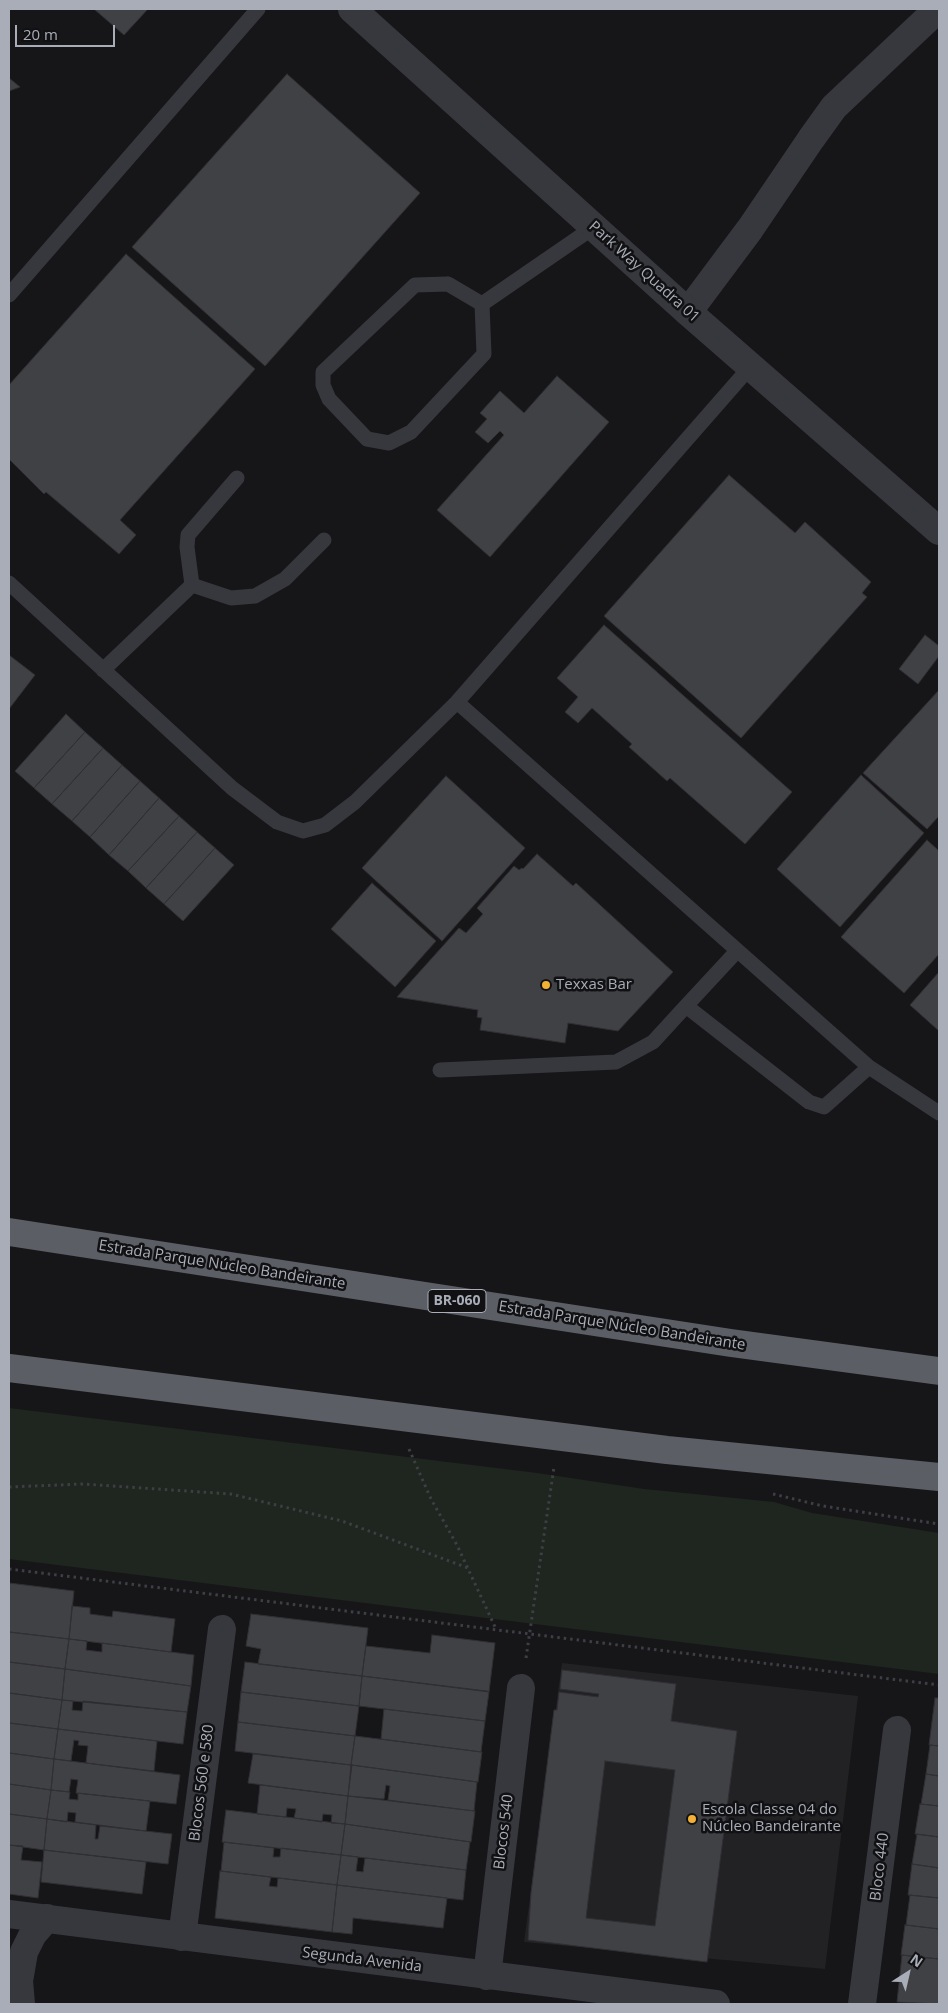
<!DOCTYPE html>
<meta charset="utf-8">
<style>
body{margin:0}
#map{position:relative;width:948px;height:2013px;overflow:hidden;background:#161618;font-family:"Open Sans",sans-serif}
canvas{display:block}
.frame{position:absolute;inset:0;border:10px solid #a8adb8;pointer-events:none}
.north{position:absolute;left:883px;top:1948px;width:50px;height:50px;-webkit-text-stroke:4px #111113;paint-order:stroke;rotate:35deg;font-size:14px;font-weight:700;line-height:20px;text-align:center;color:#a8adb8}
.north::after{content:'';display:block;margin:auto;width:18px;height:22px;background:#a8adb8;clip-path:polygon(50% 0,100% 100%,50% 72%,0 100%)}
.scale{position:absolute;left:15px;top:25px;width:100px;height:22px;box-sizing:border-box;border:2px solid #a8adb8;border-top:0;padding-left:6px;font-size:15px;line-height:18px;white-space:nowrap;color:#a8adb8;-webkit-text-stroke:4px #111113;paint-order:stroke}
</style>
<div id="map">
<canvas width="948" height="2013"></canvas>
<div class="frame"></div>
<div class="north">N</div>
<div class="scale">20 m</div>
</div>
<script>
const ctx = document.querySelector('canvas').getContext('2d');
ctx.lineJoin = 'round';
function fillPath(path, color) { ctx.fillStyle = color; ctx.fill(path, 'evenodd'); }
const poly = rows => new Path2D(rows.map(r => 'M' + r).join(''));
function strokePath(path, color, width, dash) { ctx.strokeStyle = color; ctx.lineWidth = width; ctx.lineCap = dash ? 'butt' : 'round'; ctx.setLineDash(dash || []); ctx.stroke(path); }
function label(font, color, halo, rows, align = 'center') {
  ctx.font = font + ' "Open Sans",sans-serif'; ctx.lineWidth = 5; ctx.setLineDash([]); ctx.textBaseline = 'middle'; ctx.strokeStyle = halo; ctx.fillStyle = color; for (const [text, x, y, turn = 0] of rows) {
    ctx.save(); ctx.translate(x, y); ctx.rotate((+turn || 0) * Math.PI / 180); ctx.textAlign = isNaN(turn) ? turn : align; if (halo) ctx.strokeText(text, 0, 0); ctx.fillText(text, 0, 0); ctx.restore();
  }
}
fillPath(poly([
 [562,1663,858,1696,825,1969,524,1942]
]), '#222225');
fillPath(poly([
 [9,1408,537,1473,644,1489,774,1502,812,1513,939,1533,939,1674,9,1559]
]), '#1e261f');
const building = poly([
 [94,9,148,9,124,35,94,9],
 [287,74,420,193,265,366,132,247,287,74],
 [9,78,20,87,9,91,9,78],
 [126,254,255,369,120,520,136,535,119,554,46,492,44,494,9,459,9,385,126,254],
 [557,376,609,422,490,557,437,510,504,435,500,431,488,443,475,432,487,419,480,413,500,391,524,413,557,376],
 [729,475,795,533,805,522,871,582,862,593,867,597,741,738,604,616,729,475],
 [604,625,792,792,745,844,670,778,667,781,629,747,632,744,592,708,578,723,565,712,578,697,557,678,604,625],
 [925,635,939,646,939,656,918,684,899,669,925,635],
 [9,655,35,675,9,709,9,655],
 [939,690,939,816,927,829,863,773,939,690],
 [66,714,85,732,34,788,15,771,66,714],
 [85,732,103,748,52,804,34,788,85,732],
 [103,748,122,765,72,821,52,804,103,748],
 [122,765,140,781,90,837,72,821,122,765],
 [861,775,924,833,840,927,777,869,861,775],
 [446,776,525,848,442,941,362,868,446,776],
 [140,781,159,798,109,855,90,837,140,781],
 [159,798,179,816,128,871,109,855,159,798],
 [179,816,197,832,146,888,128,871,179,816],
 [197,832,215,848,164,904,146,888,197,832],
 [927,840,939,851,939,954,904,993,841,937,927,840],
 [215,848,234,865,183,921,164,904,215,848],
 [537,854,573,886,576,883,673,972,618,1031,568,1023,565,1043,480,1030,482,1018,477,1017,478,1010,397,997,459,928,466,933,483,914,477,908,514,866,519,870,522,868,523,869,537,854],
 [372,883,436,941,395,987,331,929,372,883],
 [939,972,939,1031,910,1005,939,972],
 [9,1583,74,1591,69,1639,9,1632,9,1583],
 [72,1606,90,1608,90,1614,112,1617,113,1611,175,1619,171,1652,69,1639,72,1606],
 [251,1614,368,1628,362,1676,258,1664,261,1649,246,1646,251,1614],
 [9,1632,69,1639,65,1669,9,1662,9,1632],
 [432,1635,495,1643,489,1692,362,1676,366,1646,430,1653,432,1635],
 [69,1639,87,1641,86,1650,102,1652,102,1643,194,1655,191,1686,65,1669,69,1639],
 [9,1662,65,1669,62,1700,9,1693,9,1662],
 [245,1662,362,1676,359,1706,241,1692,245,1662],
 [65,1669,191,1686,187,1712,62,1700,65,1669],
 [562,1670,676,1684,671,1721,737,1731,707,1962,528,1940,531,1893,554,1710,557,1710,559,1692,598,1697,599,1694,560,1689,562,1670],
 [605,1761,675,1770,655,1926,586,1918,605,1761],
 [362,1676,487,1691,489,1692,485,1721,359,1706,362,1676],
 [241,1692,359,1706,355,1736,238,1722,241,1692],
 [9,1693,62,1700,58,1729,9,1723,9,1693],
 [935,1698,939,1698,939,1746,929,1745,935,1698],
 [62,1700,73,1701,72,1710,82,1711,83,1701,187,1712,183,1744,58,1729,62,1700],
 [384,1709,485,1721,481,1752,381,1739,384,1709],
 [238,1722,355,1736,351,1765,235,1751,238,1722],
 [9,1723,58,1729,54,1759,9,1753,9,1723],
 [58,1729,157,1741,154,1771,86,1763,88,1746,78,1745,79,1741,74,1740,71,1761,54,1759,58,1729],
 [355,1736,482,1752,478,1782,351,1765,355,1736],
 [930,1745,939,1746,939,1776,926,1774,930,1745],
 [9,1753,54,1759,51,1790,9,1784,9,1753],
 [253,1754,351,1765,348,1796,248,1783,253,1754],
 [54,1759,180,1775,176,1804,76,1793,78,1780,71,1779,69,1792,51,1790,54,1759],
 [352,1765,477,1782,474,1811,388,1800,390,1786,386,1785,384,1799,348,1796,352,1765],
 [926,1774,939,1776,939,1806,921,1804,926,1774],
 [9,1784,51,1790,47,1819,9,1814,9,1784],
 [260,1785,348,1796,345,1824,331,1823,332,1815,323,1814,322,1822,294,1818,296,1809,287,1808,286,1817,257,1814,260,1785],
 [51,1790,70,1792,69,1799,78,1800,78,1793,150,1801,146,1831,75,1822,76,1813,68,1812,67,1822,47,1819,51,1790],
 [348,1796,475,1811,471,1842,345,1824,348,1796],
 [920,1804,939,1806,939,1837,915,1834,920,1804],
 [226,1810,345,1824,341,1855,222,1842,226,1810],
 [9,1814,47,1819,44,1850,9,1845,9,1814],
 [47,1819,96,1825,95,1839,98,1839,100,1826,172,1834,168,1864,44,1850,47,1819],
 [345,1824,470,1842,466,1870,341,1855,345,1824],
 [917,1834,939,1837,939,1868,912,1864,917,1834],
 [224,1842,274,1848,273,1857,280,1857,281,1848,341,1855,337,1885,221,1871,224,1842],
 [9,1845,23,1846,21,1860,42,1862,38,1898,9,1894,9,1845],
 [44,1850,146,1862,142,1894,41,1882,44,1850],
 [341,1855,358,1857,356,1871,363,1872,365,1858,466,1870,463,1900,337,1885,341,1855],
 [912,1864,939,1868,939,1898,908,1895,912,1864],
 [220,1871,271,1877,269,1886,277,1887,278,1878,337,1885,332,1932,215,1918,220,1871],
 [337,1885,447,1898,443,1928,353,1918,352,1934,332,1932,337,1885],
 [910,1895,939,1898,939,1929,906,1925,910,1895],
 [905,1925,939,1929,939,1959,901,1955,905,1925],
 [902,1955,939,1959,939,2004,897,2002,902,1955]
]);
fillPath(building, '#404145');
strokePath(building, '#303034', 1);
strokePath(poly([
 [409,1449,431,1499,457,1545,496,1629],
 [9,1487,83,1484,231,1494,342,1521,468,1568],
 [773,1494,823,1506,939,1524],
 [9,1569,939,1685],
 [526,1658,554,1467]
]), '#3d3f44', 3, [2.5, 4]);
strokePath(poly([
 [448,284,482,304,484,354,411,432,389,443,367,439,329,399,323,385,323,372,415,285,448,284],
 [9,295,258,9],
 [482,304,594,227],
 [9,583,232,788,277,822,303,831,325,825,355,802,457,702,751,366],
 [192,585,231,598,255,596,285,579,324,540],
 [103,670,192,585,187,547,188,535,237,478],
 [457,702,869,1067,939,1113],
 [737,951,686,1006,809,1102,824,1107,869,1067],
 [440,1070,616,1062,653,1042,686,1006]
]), '#37383d', 15);
strokePath(poly([
 [688,312,750,229,811,139,834,107,938,9],
 [182,1937,222,1629],
 [487,1976,521,1688],
 [862,2004,897,1730]
]), '#37383d', 28);
strokePath(poly([
 [352,9,688,312,939,531],
 [9,1914,716,2004],
 [21,2004,19,1981,24,1952,33,1934,47,1918]
]), '#37383d', 28);
strokePath(poly([
 [9,1232,731,1343,939,1371],
 [9,1368,667,1450,939,1477]
]), '#5b5e65', 28);
for (const [x, y, r, color] of [
 [546,985,5,"#f2b134"],
 [692,1819,5,"#f2b134"]
]) { const dot = new Path2D(); dot.arc(x, y, r, 0, 2 * Math.PI); ctx.fillStyle = color; ctx.fill(dot); strokePath(dot, '#111113', 2); }
for (const [x, y, w] of [
 [457,1301,58]
]) { const box = new Path2D(); box.roundRect(x - w / 2, y - 11.5, w, 23, 4); ctx.fillStyle = '#111113'; ctx.fill(box); strokePath(box, '#a8adb8', 1); }
label('bold 14px', '#a8adb8', null, [
 ["BR-060",457,1301]
]);
label('15px', '#a8adb8', '#111113', [
 ["Park Way Quadra 01",644,272,42],
 ["Estrada Parque Núcleo Bandeirante",222,1265,9],
 ["Estrada Parque Núcleo Bandeirante",622,1326,9],
 ["Blocos 560 e 580",202,1783,-83],
 ["Blocos 540",504,1832,-83],
 ["Bloco 440",880,1867,-83],
 ["Segunda Avenida",362,1960,7]
]);
label('15px', '#a8adb8', '#111113', [
 ["Texxas Bar",556,985],
 ["Escola Classe 04 do",702,1810],
 ["Núcleo Bandeirante",702,1827]
], 'left');
</script>
